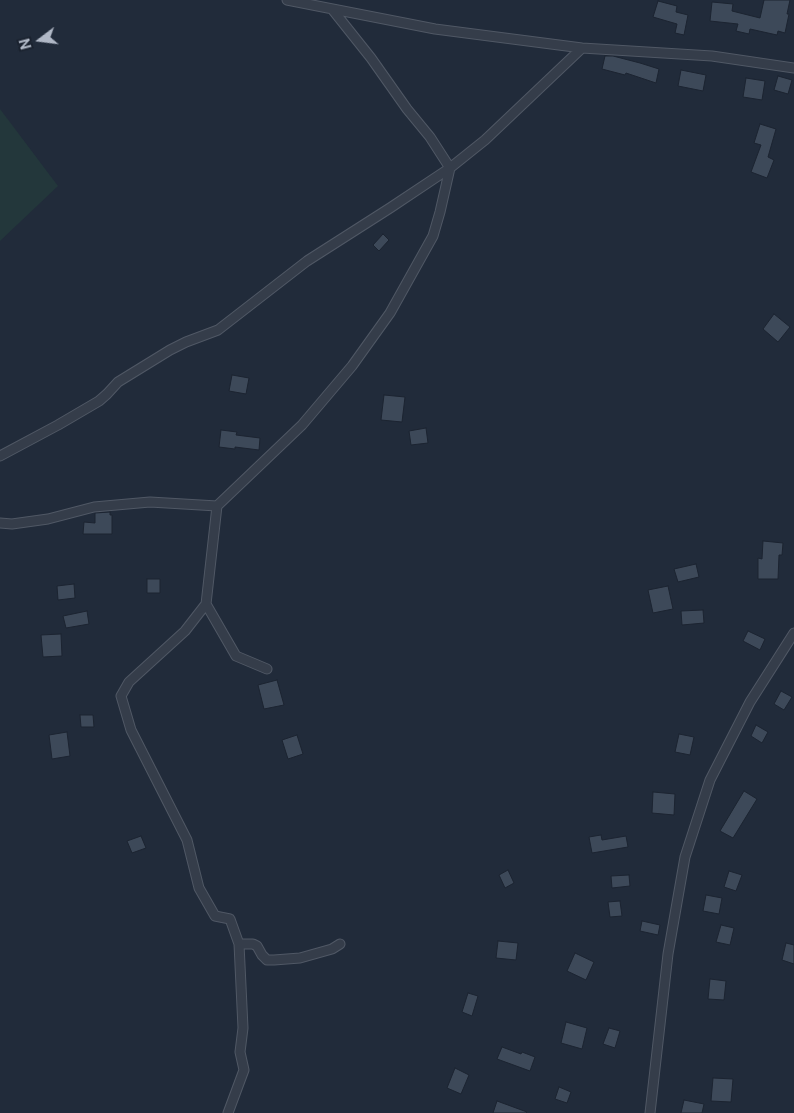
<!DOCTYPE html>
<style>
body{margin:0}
#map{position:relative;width:794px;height:1113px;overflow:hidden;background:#212b3a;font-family:"Public Sans",sans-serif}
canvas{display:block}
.north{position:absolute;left:15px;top:15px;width:50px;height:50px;-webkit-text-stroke:4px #1a222f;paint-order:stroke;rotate:255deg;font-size:14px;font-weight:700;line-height:20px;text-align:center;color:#b0b8c6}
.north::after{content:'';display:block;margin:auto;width:18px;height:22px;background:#b0b8c6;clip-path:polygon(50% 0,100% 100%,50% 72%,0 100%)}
</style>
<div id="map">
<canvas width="794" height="1113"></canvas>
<div class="north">N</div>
</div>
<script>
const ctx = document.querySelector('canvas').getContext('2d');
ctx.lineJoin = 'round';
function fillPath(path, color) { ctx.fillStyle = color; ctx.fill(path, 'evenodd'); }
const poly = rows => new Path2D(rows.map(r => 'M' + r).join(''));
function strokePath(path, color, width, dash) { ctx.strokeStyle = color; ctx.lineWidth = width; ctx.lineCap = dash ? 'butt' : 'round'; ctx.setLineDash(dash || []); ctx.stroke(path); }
fillPath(poly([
 [0,109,58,186,0,241]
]), '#23373b');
const building = poly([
 [764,0,790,0,787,14,789,14,785,33,778,31,777,35,750,29,749,34,736,31,738,24,710,21,712,2,733,4,732,11,760,18,764,0],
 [658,1,677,6,676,12,688,15,684,35,675,33,677,24,653,17,658,1],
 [605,56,613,56,640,63,659,69,656,83,626,73,625,75,602,69,605,56],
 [681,70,706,75,703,91,678,86,681,70],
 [778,76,792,80,788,94,774,90,778,76],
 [746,78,765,81,762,100,743,97,746,78],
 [760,124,776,129,768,157,774,160,767,178,751,172,761,145,754,143,760,124],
 [383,234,389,240,379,251,373,245,383,234],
 [774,314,790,327,778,342,763,329,774,314],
 [232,375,249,378,246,394,229,391,232,375],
 [384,395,405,397,402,422,381,420,384,395],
 [426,428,428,443,411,445,409,431,426,428],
 [221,430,237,432,236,435,260,438,259,450,235,447,235,449,219,447,221,430],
 [110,512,110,515,112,515,112,534,83,534,84,522,95,523,95,513,110,512],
 [763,541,783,543,782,555,779,555,778,579,758,579,758,558,762,559,763,541],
 [696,564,699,577,678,582,674,569,696,564],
 [147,579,160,579,160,593,147,593,147,579],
 [74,584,75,598,58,600,57,586,74,584],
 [668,586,673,609,653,613,648,590,668,586],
 [703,610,704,623,682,625,681,611,703,610],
 [87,611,89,624,66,628,63,616,87,611],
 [748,631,765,639,760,650,743,641,748,631],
 [61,634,62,656,43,657,41,635,61,634],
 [277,680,284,705,264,709,258,685,277,680],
 [781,691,792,697,784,710,774,704,781,691],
 [80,715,93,715,94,727,81,727,80,715],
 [756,725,768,732,762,743,751,736,756,725],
 [67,732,70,756,52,759,49,735,67,732],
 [679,734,694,737,690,755,675,752,679,734],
 [297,735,303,754,288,759,282,740,297,735],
 [744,791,757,799,733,838,720,831,744,791],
 [653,792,675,794,674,815,652,813,653,792],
 [601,835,602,840,626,836,628,847,592,853,589,837,601,835],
 [141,836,146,848,132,853,127,841,141,836],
 [508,870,514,883,505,888,499,875,508,870],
 [729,871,742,875,736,891,724,887,729,871],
 [629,875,630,886,612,888,611,876,629,875],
 [706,895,722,898,719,914,703,911,706,895],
 [620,901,622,916,610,917,608,902,620,901],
 [642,921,660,925,658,935,640,931,642,921],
 [721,925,734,928,730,945,716,942,721,925],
 [498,941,518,943,516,960,496,958,498,941],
 [786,943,794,945,794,964,782,960,786,943],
 [575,953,594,962,586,980,567,971,575,953],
 [710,979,726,981,724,1000,708,999,710,979],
 [468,993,478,996,472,1016,462,1012,468,993],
 [566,1022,587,1028,582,1049,561,1043,566,1022],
 [609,1028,620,1031,615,1048,603,1044,609,1028],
 [502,1047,521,1054,522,1052,535,1057,530,1071,497,1059,502,1047],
 [455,1068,469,1075,461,1094,447,1088,455,1068],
 [713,1078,733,1079,731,1102,711,1101,713,1078],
 [559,1087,571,1092,567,1103,555,1099,559,1087],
 [684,1100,704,1104,702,1113,681,1113,684,1100],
 [497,1101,527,1112,526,1113,493,1113,497,1101]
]);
fillPath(building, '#3d4959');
strokePath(building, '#1c2431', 1);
const street = poly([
 [287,0,435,29,582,48,712,56,794,68],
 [0,456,58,425,99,401,107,394,118,382,170,350,186,342,218,330,307,261,390,208,450,168,485,140,582,48],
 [0,523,12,524,48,519,94,507,150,502,217,506],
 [206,604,236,656,267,669],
 [239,944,253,944,257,946,262,955,267,960,274,960,300,958,332,949,340,944],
 [228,1113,244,1070,240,1052,243,1028,239,944,230,919,215,916,199,888,187,840,131,730,121,696,129,682,185,631,206,604,217,506,302,425,352,366,390,313,433,236,440,212,450,168,430,137,407,109,371,58,332,9],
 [650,1113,668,954,685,857,710,780,750,702,794,633]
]);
strokePath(street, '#505865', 11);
strokePath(street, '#353d4a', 9);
</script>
